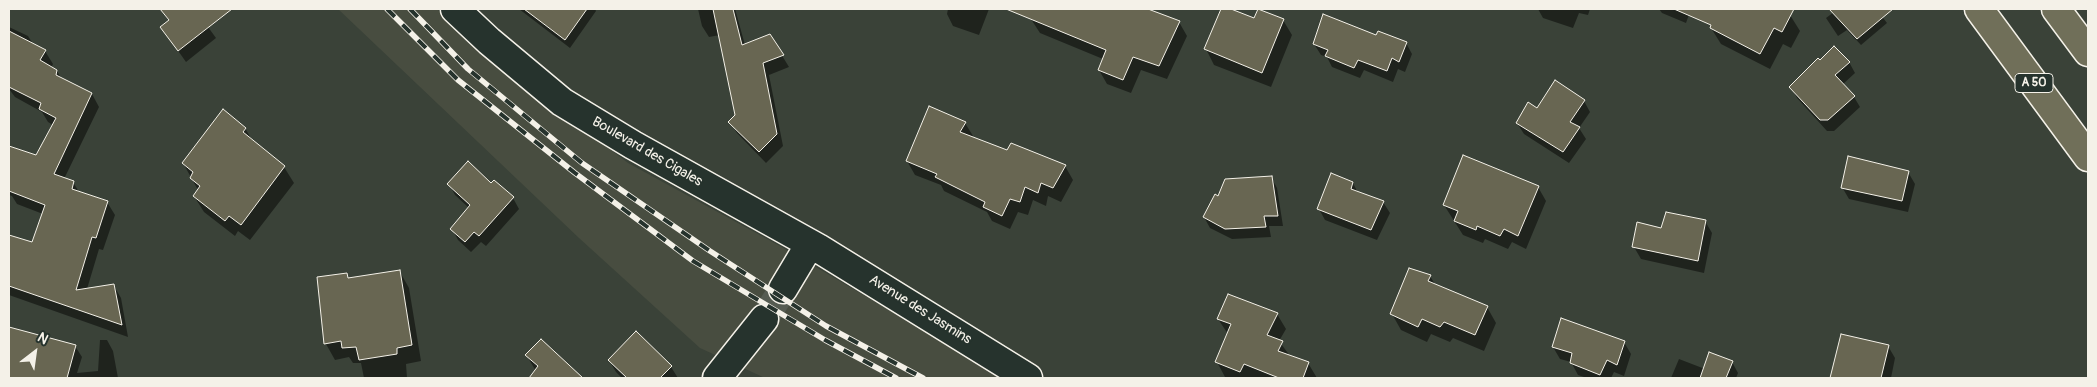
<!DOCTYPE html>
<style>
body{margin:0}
#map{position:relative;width:2097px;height:387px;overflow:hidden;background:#3a4238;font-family:Pangolin,sans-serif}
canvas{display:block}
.frame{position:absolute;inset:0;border:10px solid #f4f1e8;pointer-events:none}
.north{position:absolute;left:10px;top:327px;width:50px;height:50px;-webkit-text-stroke:4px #26332d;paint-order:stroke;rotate:30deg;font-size:14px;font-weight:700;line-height:20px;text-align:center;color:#f4f1e8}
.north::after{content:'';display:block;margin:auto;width:18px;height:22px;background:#f4f1e8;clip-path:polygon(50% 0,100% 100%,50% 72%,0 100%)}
</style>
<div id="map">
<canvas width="2097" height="387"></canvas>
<div class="frame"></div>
<div class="north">N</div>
</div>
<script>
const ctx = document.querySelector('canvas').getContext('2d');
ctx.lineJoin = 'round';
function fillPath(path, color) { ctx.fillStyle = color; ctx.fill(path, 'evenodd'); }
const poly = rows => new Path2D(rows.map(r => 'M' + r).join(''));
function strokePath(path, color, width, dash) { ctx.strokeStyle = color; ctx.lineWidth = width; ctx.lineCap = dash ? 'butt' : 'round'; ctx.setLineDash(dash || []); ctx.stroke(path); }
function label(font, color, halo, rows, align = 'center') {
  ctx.font = font + ' Pangolin,sans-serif'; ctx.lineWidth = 4; ctx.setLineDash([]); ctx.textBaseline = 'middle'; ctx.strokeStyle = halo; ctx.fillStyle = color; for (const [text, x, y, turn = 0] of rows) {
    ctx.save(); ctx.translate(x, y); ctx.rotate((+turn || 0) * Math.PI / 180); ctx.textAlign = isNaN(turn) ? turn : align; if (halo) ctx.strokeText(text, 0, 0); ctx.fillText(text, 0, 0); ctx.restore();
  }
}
fillPath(poly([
 [338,9,437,9,483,52,628,163,780,246,1005,378,765,378,700,348,579,238]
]), '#484d40');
fillPath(poly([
 [164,9,195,9,216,38,186,62,162,28,169,22,163,10],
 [519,9,595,9,596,11,570,48],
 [698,9,735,9,745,45,770,36,789,67,769,75,783,146,766,163,737,133,730,122,736,116,720,35,709,37,702,26],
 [948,9,989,9,979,35,953,26,947,14],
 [1029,9,1144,9,1179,22,1187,36,1167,79,1141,70,1131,93,1107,84,1099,70,1103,59,1040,33,1027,13],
 [1222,9,1228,9,1254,20,1283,20,1292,35,1271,87,1214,65,1206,49],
 [1538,9,1590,9,1588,15,1579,13,1573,28,1543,18],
 [1659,9,1691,9,1686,23,1662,13],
 [1721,9,1779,9,1790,15,1800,31,1791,48,1783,44,1770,69,1721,44,1711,28],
 [1838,9,1878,9,1877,10,1887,23,1861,45,1847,30,1838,36,1826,18],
 [9,27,28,36,33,44,45,51,53,64,51,68,57,71,61,78,92,94,99,107,64,179,73,182,79,192,107,202,115,215,103,250,99,249,87,289,114,286,121,298,128,337,9,295,9,236,32,243,43,214,17,204,12,196,9,195,9,148,37,156,53,125,48,122,42,112,15,97,9,89],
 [1376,37,1406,43,1412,54,1405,72,1398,69,1393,82,1364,70,1360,78,1332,67,1327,57,1321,55,1314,44],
 [1820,62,1849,62,1855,73,1842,85,1854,97,1860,107,1834,131,1827,131,1797,98,1791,87],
 [1584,101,1590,112,1579,128,1586,139,1569,163,1524,134,1517,123,1537,110],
 [965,123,973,136,972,138,1008,152,1011,145,1065,166,1073,180,1061,202,1048,196,1046,206,1033,200,1028,215,1018,212,1010,229,992,221,987,212,944,191,941,185,915,175,907,161],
 [245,128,253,142,284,167,294,183,250,240,238,231,235,236,204,212,194,196,198,190,183,163],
 [1908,172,1915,184,1908,212,1849,199,1842,187],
 [1271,177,1277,188,1283,226,1269,226,1271,237,1232,239,1210,228,1204,217,1219,197],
 [1353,183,1358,193,1383,202,1390,213,1377,240,1325,220,1319,209],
 [449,184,491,185,513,198,519,209,486,246,481,242,471,252,458,240,452,229,469,208,455,195],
 [1538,187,1546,201,1526,249,1512,242,1508,249,1485,239,1483,243,1463,235,1444,205],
 [1705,221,1712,233,1704,273,1641,259,1634,247,1662,229],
 [400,272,409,288,421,361,406,364,407,378,364,378,361,363,353,363,349,357,335,360,326,344,318,278,346,274,349,279],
 [1430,276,1436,286,1487,307,1496,323,1484,351,1453,338,1450,342,1431,334,1427,342,1401,330,1392,314],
 [1228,295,1277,314,1286,329,1279,341,1290,356,1308,363,1317,378,1229,378,1225,377,1217,362,1228,334,1218,319],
 [9,328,75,346,82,357,77,373,98,371,100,340,107,340,113,351,118,378,9,378],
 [636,333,671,367,678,378,622,378,616,372,609,360],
 [1624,342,1631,354,1624,376,1614,372,1611,378,1587,378,1578,375,1571,362,1560,359,1553,347],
 [1888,346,1895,358,1891,378,1831,377],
 [527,356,575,373,578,378,540,378],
 [1679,359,1705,369,1732,362,1738,373,1736,378,1671,378]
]), '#0007');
const building = poly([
 [160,9,232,9,178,51,160,27,169,20,160,9],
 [524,9,587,9,565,40,524,9],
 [713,9,733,9,742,45,770,34,784,55,763,63,777,134,759,152,728,122,735,115,713,9],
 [1006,9,1148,9,1180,21,1159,66,1133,57,1123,80,1098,70,1106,50,1006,9],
 [1221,9,1231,9,1254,18,1258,9,1284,19,1262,73,1204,49,1221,9],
 [1674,9,1794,9,1782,32,1774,28,1760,54,1710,28,1711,25,1674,9],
 [1829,9,1893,9,1857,39,1829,9],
 [1323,14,1376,35,1378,31,1407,42,1399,62,1392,58,1387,71,1358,60,1354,68,1325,56,1328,50,1313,44,1323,14],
 [9,31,46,50,40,60,57,70,56,75,92,93,54,174,74,181,72,189,108,201,96,238,92,237,76,290,114,284,122,325,9,286,9,235,32,242,45,205,9,191,9,146,36,155,56,118,39,109,41,103,9,87,9,31],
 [1834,46,1850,62,1835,75,1855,96,1828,120,1820,120,1789,87,1818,58,1820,60,1834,46],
 [1555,80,1585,100,1570,122,1580,127,1563,152,1516,123,1528,102,1537,108,1555,80],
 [929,106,966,122,960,132,1007,150,1011,143,1066,165,1053,188,1041,183,1038,193,1025,187,1020,202,1010,199,1002,216,983,207,985,202,935,177,937,174,906,161,929,106],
 [223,109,246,128,243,132,285,166,241,225,229,216,225,221,193,196,200,186,190,178,193,172,182,163,223,109],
 [1463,155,1539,186,1518,236,1504,229,1500,236,1477,226,1476,230,1454,221,1458,211,1443,205,1463,155],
 [1848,156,1909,171,1902,201,1841,188,1848,156],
 [468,161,491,183,494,180,514,197,479,236,474,232,465,242,450,229,470,205,447,184,468,161],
 [1331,173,1353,182,1351,189,1384,201,1371,230,1317,209,1331,173],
 [1272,176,1278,216,1264,216,1266,227,1225,229,1203,217,1215,194,1218,196,1225,179,1272,176],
 [1666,212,1706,220,1698,261,1632,247,1637,222,1661,228,1666,212],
 [1409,268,1431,275,1428,281,1488,306,1475,335,1444,322,1440,327,1422,319,1418,327,1390,314,1409,268],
 [400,270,412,345,397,348,397,354,359,360,356,347,342,348,341,341,324,344,317,277,347,273,348,278,400,270],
 [1228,294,1278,313,1267,335,1283,341,1278,351,1309,362,1303,378,1279,378,1244,364,1240,372,1215,362,1231,324,1217,319,1228,294],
 [1561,318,1625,341,1617,365,1607,360,1600,375,1570,363,1572,353,1552,347,1561,318],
 [9,327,76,345,67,378,9,378,9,327],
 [636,331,672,366,660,378,627,378,608,360,636,331],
 [1841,334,1889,345,1881,378,1830,378,1841,334],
 [541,339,583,378,529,378,538,366,525,355,541,339],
 [1709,352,1733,361,1726,378,1700,378,1709,352]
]);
fillPath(building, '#686652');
strokePath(building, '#f4f1e8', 1);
strokePath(poly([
 [764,319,783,289]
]), '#565c52', 28, [28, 14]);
const street = poly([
 [455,9,489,41,562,102,633,145,818,248,1028,378],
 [783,289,810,244],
 [717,378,764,319]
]);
const highway = poly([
 [1979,9,2088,157],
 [2056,9,2088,52]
]);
strokePath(street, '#f4f1e8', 31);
strokePath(highway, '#f4f1e8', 31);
strokePath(street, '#26332d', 28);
strokePath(highway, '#706f59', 28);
const rail = poly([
 [387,9,458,80,575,173,693,261,825,340,896,378],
 [410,9,468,69,582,163,710,251,826,326,923,378]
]);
strokePath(rail, '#f4f1e8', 5.5);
strokePath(rail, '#26332d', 4, [11]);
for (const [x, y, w] of [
 [2034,83,38]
]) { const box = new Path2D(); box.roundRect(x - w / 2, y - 9.5, w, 19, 4); ctx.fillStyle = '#26332d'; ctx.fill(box); strokePath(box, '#f4f1e8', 1); }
label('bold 12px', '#f4f1e8', null, [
 ["A 50",2034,83]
]);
label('14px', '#f4f1e8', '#26332d', [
 ["Boulevard des Cigales",647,152,30],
 ["Avenue des Jasmins",920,310,32]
]);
</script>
